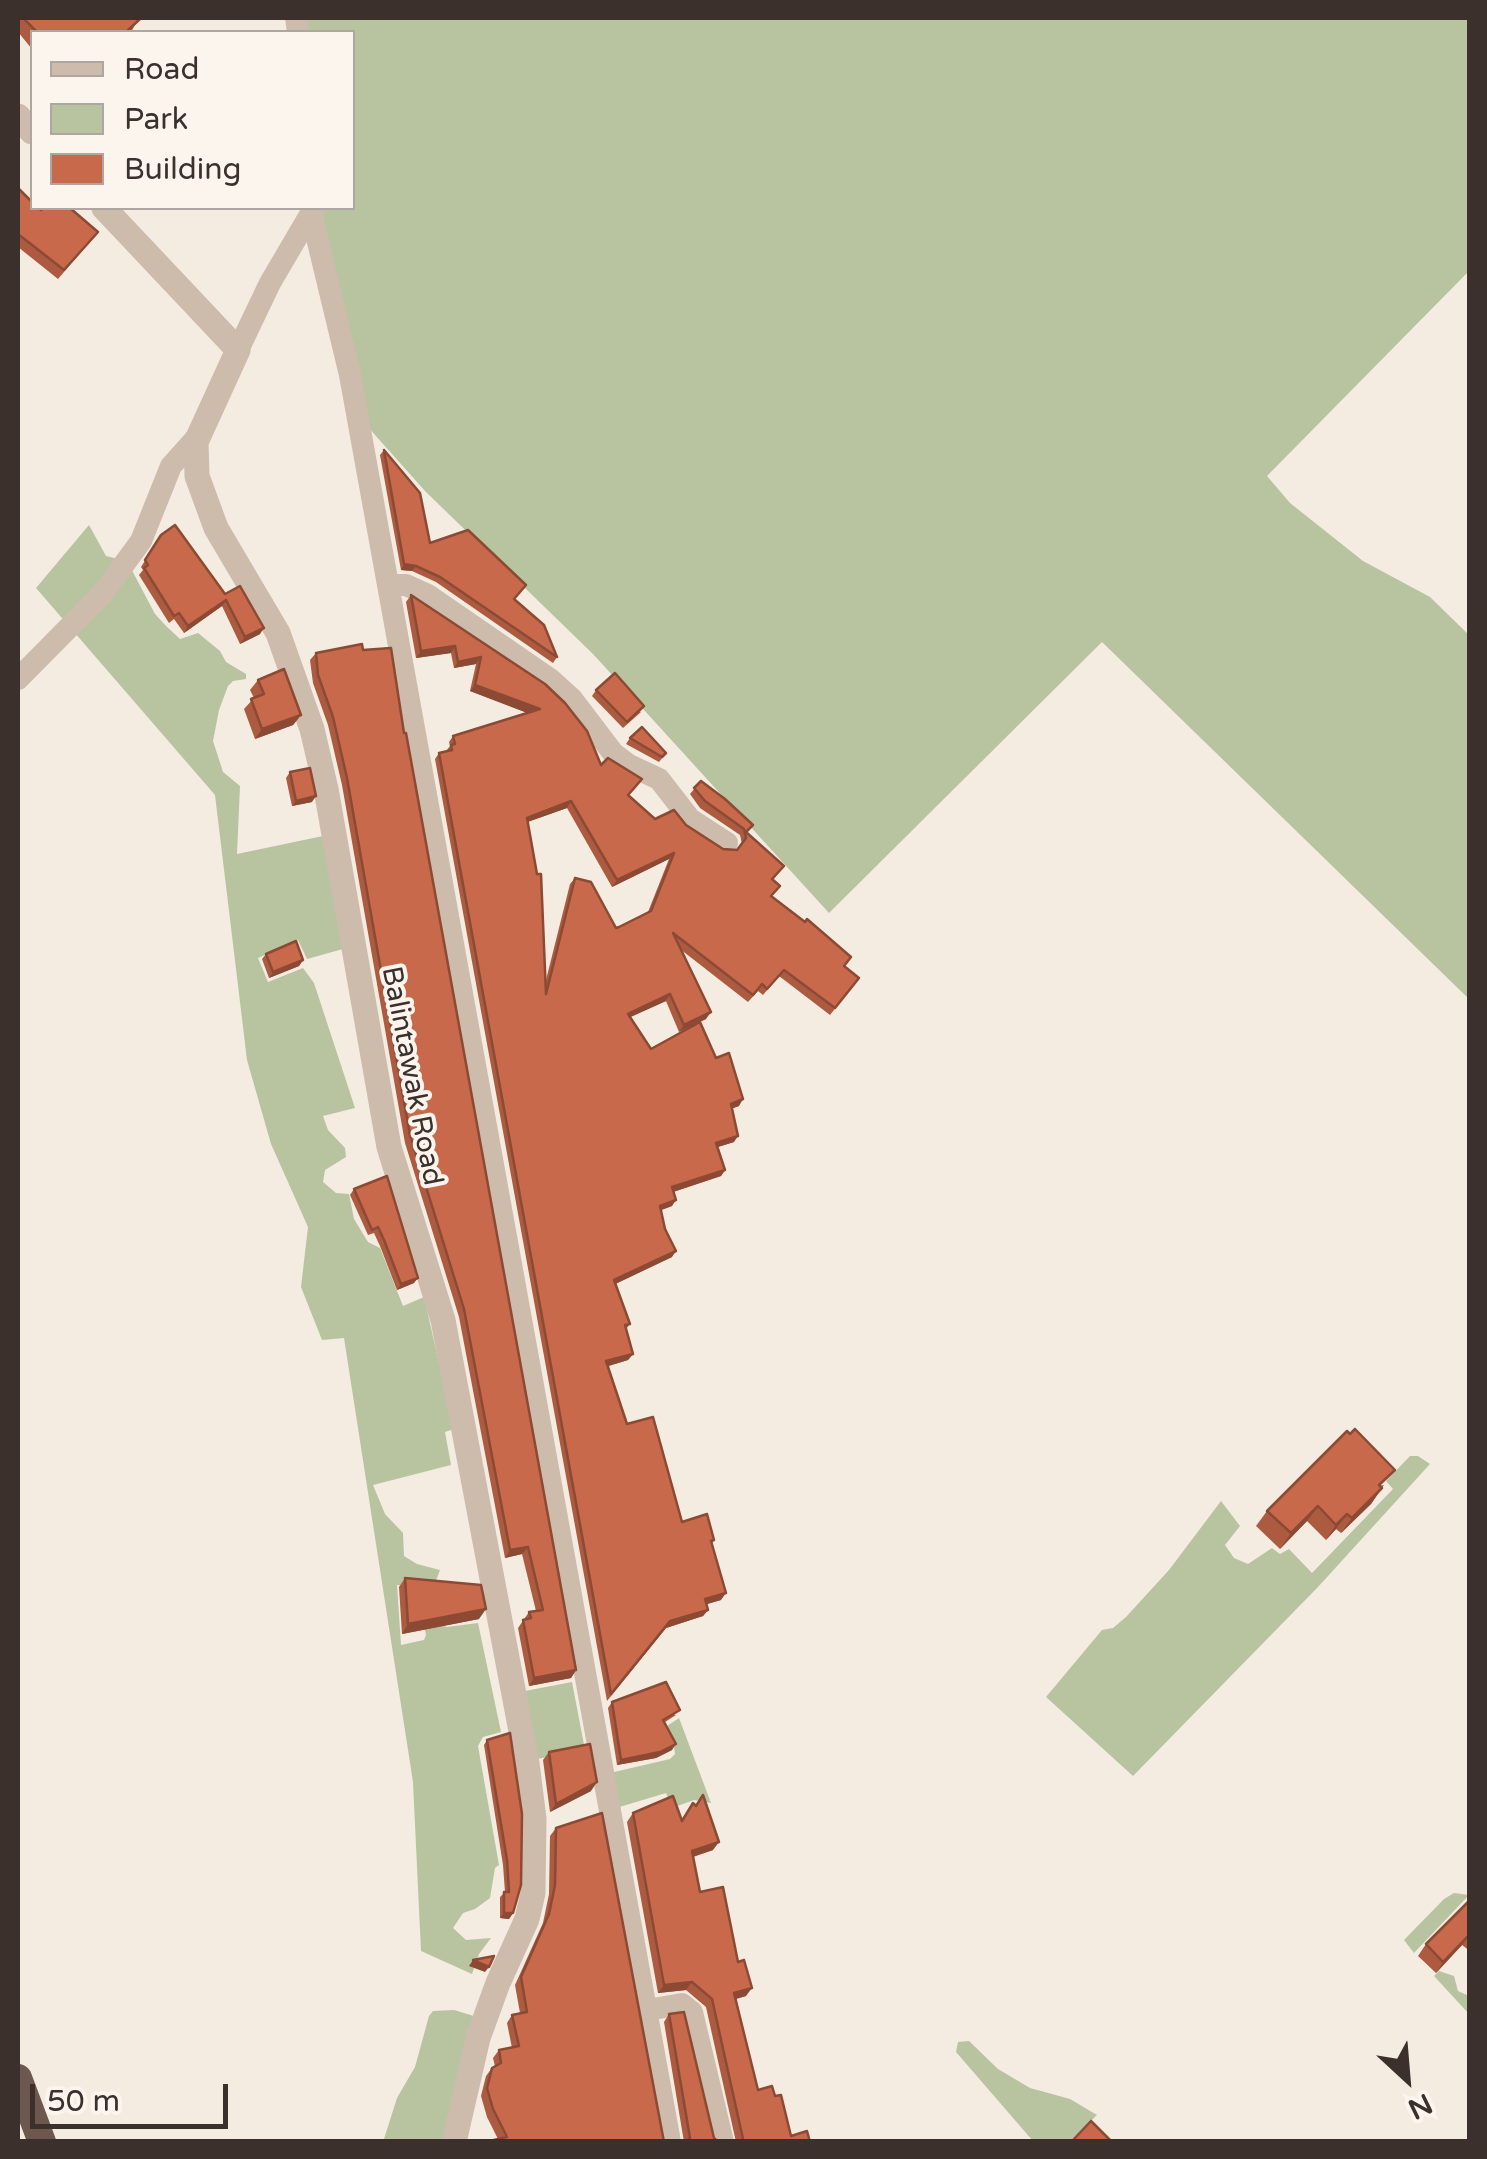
<!DOCTYPE html>
<style>
body{margin:0}
#map{position:relative;width:1487px;height:2159px;overflow:hidden;background:#f4ebe1;font-family:"Varela Round",sans-serif}
canvas{display:block}
.frame{position:absolute;inset:0;border:20px solid #3b302b;pointer-events:none}
.legend{position:absolute;left:30px;top:30px;width:325px;height:180px;box-sizing:border-box;background:#fbf5ee;border:2px solid #aea6a0;margin:0;padding:12px 18px;list-style:none;font-size:30px;color:#3b302b}
.legend li{display:flex;align-items:center;gap:20px;height:50px}
.legend b{width:50px;border:2px solid #aea6a0}
.north{position:absolute;left:1357px;top:2029px;width:100px;height:100px;-webkit-text-stroke:8px #fbf5ee;paint-order:stroke;rotate:154deg;font-size:28px;font-weight:700;line-height:40px;text-align:center;color:#3b302b}
.north::after{content:'';display:block;margin:auto;width:35px;height:45px;background:#3b302b;clip-path:polygon(50% 0,100% 100%,50% 72%,0 100%)}
.scale{position:absolute;left:30px;top:2084px;width:198px;height:45px;box-sizing:border-box;border:5px solid #3b302b;border-top:0;padding-left:12px;font-size:30px;line-height:35px;white-space:nowrap;color:#3b302b;-webkit-text-stroke:8px #fbf5ee;paint-order:stroke}
</style>
<div id="map">
<canvas width="1487" height="2159"></canvas>
<div class="frame"></div>
<ul class="legend">
<li><b style="height:12px;background:#cdbbac"></b>Road</li>
<li><b style="height:28px;background:#b8c4a0"></b>Park</li>
<li><b style="height:28px;background:#c8694b"></b>Building</li>
</ul>
<div class="north">N</div>
<div class="scale">50 m</div>
</div>
<script>
const ctx = document.querySelector('canvas').getContext('2d');
ctx.lineJoin = 'round';
function fillPath(path, color) { ctx.fillStyle = color; ctx.fill(path, 'evenodd'); }
const poly = rows => new Path2D(rows.map(r => 'M' + r).join(''));
function strokePath(path, color, width, dash) { ctx.strokeStyle = color; ctx.lineWidth = width; ctx.lineCap = dash ? 'butt' : 'round'; ctx.setLineDash(dash || []); ctx.stroke(path); }
function label(font, color, halo, rows, align = 'center') {
  ctx.font = font + ' "Varela Round",sans-serif'; ctx.lineWidth = 8; ctx.setLineDash([]); ctx.textBaseline = 'middle'; ctx.strokeStyle = halo; ctx.fillStyle = color; for (const [text, x, y, turn = 0] of rows) {
    ctx.save(); ctx.translate(x, y); ctx.rotate((+turn || 0) * Math.PI / 180); ctx.textAlign = isNaN(turn) ? turn : align; if (halo) ctx.strokeText(text, 0, 0); ctx.fillText(text, 0, 0); ctx.restore();
  }
}
fillPath(poly([
 [304,18,1469,18,1469,271,1267,476,1290,503,1363,561,1430,597,1469,635,1469,999,1102,642,829,913,593,654,425,491,367,426,321,208,352,208,352,32,307,32],
 [89,525,106,556,127,561,155,614,166,626,180,639,198,633,220,651,226,662,246,674,246,679,233,681,228,686,219,710,213,741,223,772,240,786,237,854,323,836,343,949,307,959,298,940,258,958,268,982,303,968,314,983,355,1108,323,1116,328,1130,345,1148,346,1157,325,1170,323,1182,336,1193,349,1194,354,1219,368,1242,380,1248,403,1306,424,1297,454,1429,445,1432,451,1465,373,1485,385,1514,403,1533,404,1556,417,1564,440,1570,434,1586,440,1625,447,1627,478,1623,501,1732,483,1737,478,1746,499,1865,495,1868,490,1898,475,1909,463,1913,453,1928,466,1940,491,1938,479,1954,472,1974,421,1951,413,1782,344,1338,322,1340,301,1287,308,1227,271,1144,247,1060,215,795,36,588],
 [397,1585,416,1587,426,1635,424,1640,401,1645],
 [1410,1456,1418,1456,1430,1464,1318,1587,1133,1776,1046,1697,1102,1630,1113,1628,1126,1617,1169,1570,1221,1501,1240,1526,1225,1545,1234,1558,1248,1564,1272,1548,1280,1554,1289,1549,1312,1573,1393,1489,1386,1481],
 [572,1682,585,1750,537,1759,525,1691],
 [679,1718,711,1803,694,1800,672,1808,666,1793,616,1808,610,1773,670,1759,675,1754,674,1747,664,1728],
 [1454,1893,1469,1895,1414,1953,1404,1940,1444,1899],
 [1439,1971,1454,1976,1458,1991,1469,1996,1469,2014,1434,1976],
 [454,2010,477,2017,444,2141,383,2142,397,2098,415,2067,429,2016,433,2011],
 [969,2041,998,2069,1030,2088,1070,2099,1097,2115,1070,2141,1033,2141,956,2052,958,2042]
]), '#b8c4a0');
strokePath(poly([
 [296,18,298,32],
 [311,213,350,375,670,2142],
 [238,350,270,283,314,208],
 [388,585,406,585,428,595,550,679,572,699,613,753,629,765,659,779,690,819,727,843],
 [18,679,103,593,141,541,171,466,198,436],
 [647,2010,682,2004,692,2012,723,2142]
]), '#cdbbac', 22);
strokePath(poly([
 [18,116,32,132],
 [104,208,238,350,196,442,197,476,216,528,278,633,312,729,326,789,389,1147,443,1320,527,1763,534,1819,533,1893,527,1919,498,1983,478,2038,454,2142]
]), '#cdbbac', 25);
strokePath(poly([
 [18,2078,42,2142]
]), '#6c584f', 28);
fillPath(poly([
 [18,18,139,18,131,32,32,32,32,49,18,32],
 [18,188,41,210,98,232,58,279,18,247],
 [384,450,430,543,515,600,557,657,553,663,436,582,412,571,401,570,380,455],
 [161,535,225,594,260,634,240,644,222,606,184,633,174,619,169,623,139,575,143,570,141,567],
 [411,595,601,765,637,786,629,795,655,819,686,825,723,849,737,850,742,844,740,835,700,808,690,794,701,781,747,833,784,866,773,880,772,896,844,966,859,978,830,1015,779,976,763,995,758,991,748,1002,680,949,706,1019,679,1032,666,1001,630,1017,651,1049,716,1058,739,1106,732,1108,734,1142,718,1147,725,1170,721,1176,673,1192,672,1206,661,1210,672,1257,615,1284,630,1324,626,1329,633,1354,628,1360,608,1366,627,1424,682,1522,714,1540,712,1544,721,1600,706,1604,708,1610,703,1616,666,1628,607,1701,435,759,439,753,446,751,450,746,449,742,453,736,528,713,470,691,476,664,454,668,451,653,416,658,406,602],
 [567,808,612,887,669,859,648,912,616,928,575,878,570,884,545,984,527,822],
 [363,650,404,733,576,1670,571,1678,529,1686,518,1628,529,1612,536,1611,522,1554,505,1558,459,1317,405,1143,342,785,328,725,313,683,310,660,316,653],
 [258,680,301,715,293,725,255,739,244,709,254,698,250,690],
 [596,690,641,712,623,728,592,696],
 [630,738,666,753,659,762,626,744],
 [290,772,312,802,292,806,286,778],
 [266,954,303,960,299,966,269,978,262,959],
 [354,1189,414,1283,397,1290,380,1246,374,1233,368,1235,350,1195],
 [1384,1485,1371,1504,1341,1533,1336,1529,1326,1540,1307,1521,1280,1549,1256,1526,1267,1511],
 [405,1578,479,1619,402,1634,399,1587],
 [612,1702,676,1715,665,1722,672,1750,656,1758,617,1765,608,1708],
 [510,1733,513,1913,509,1919,500,1918,500,1897,505,1892,503,1865,484,1745,487,1740],
 [549,1752,591,1791,550,1812,543,1760],
 [633,1813,682,1820,713,1850,693,1857,700,1892,738,1962,746,1996,736,1999,758,2090,775,2096,791,2136,810,2142,736,2142,706,2007,686,1990,658,1993,627,1822],
 [556,1828,664,2142,498,2139,487,2117,481,2096,486,2076,492,2068,495,2066,493,2058,499,2050,512,2048,507,2023,512,2015,520,2013,515,1985,543,1923,549,1894,550,1836],
 [1470,1900,1470,1951,1462,1945,1436,1973,1418,1956,1426,1944],
 [669,2014,714,2138,718,2142,684,2142,664,2022]
]), '#ac5a40');
fillPath(poly([
 [404,564,416,566,412,571,401,570],
 [226,600,222,606,184,633,188,626],
 [264,628,260,634,240,644,245,637],
 [455,646,451,653,416,658,421,651],
 [481,657,476,664,454,668,458,662],
 [475,685,540,709,535,716,470,691],
 [301,715,293,725,255,739,262,729],
 [316,796,312,802,292,806,296,801],
 [571,801,567,808,522,824,527,818],
 [674,853,669,859,612,887,617,880],
 [303,960,299,966,269,978,273,972],
 [670,994,666,1001,624,1020,628,1014],
 [711,1012,706,1019,679,1032,684,1025],
 [743,1099,739,1106,726,1111,731,1104],
 [738,1136,734,1142,711,1149,716,1143],
 [725,1170,721,1176,667,1194,672,1187],
 [676,1200,672,1206,656,1212,660,1206],
 [676,1251,672,1257,609,1287,614,1280],
 [418,1278,414,1283,397,1290,401,1284],
 [633,1354,628,1360,602,1368,606,1361],
 [1382,1488,1371,1504,1341,1533,1352,1518],
 [1318,1506,1307,1521,1280,1549,1291,1533],
 [1347,1514,1336,1529,1326,1540,1336,1525],
 [528,1547,522,1554,505,1558,510,1550],
 [726,1593,721,1600,701,1606,705,1599],
 [486,1609,479,1619,402,1634,408,1624],
 [708,1610,703,1616,666,1628,607,1701,670,1621],
 [576,1670,571,1678,529,1686,534,1678],
 [676,1744,672,1750,656,1758,617,1765,621,1760],
 [597,1782,591,1791,550,1812,556,1804],
 [719,1842,713,1850,686,1859,692,1851],
 [504,1913,513,1913,509,1919,500,1918],
 [1470,1934,1462,1945,1436,1973,1443,1962],
 [473,1960,489,1967,485,1972,469,1966],
 [692,1982,686,1990,658,1993,664,1985],
 [752,1988,746,1996,728,2001,734,1993]
]), '#8c4a34');
const building = poly([
 [23,18,139,18,140,19,126,32,37,32,23,18],
 [18,188,32,202,32,208,39,208,41,210,43,208,70,208,98,232,64,270,18,234,18,188],
 [384,450,420,493,430,543,468,530,526,585,514,599,544,625,557,657,440,577,416,566,404,564,384,450],
 [175,525,225,594,240,586,264,628,245,637,226,600,188,626,179,613,174,616,144,568,148,565,145,560,161,535,175,525],
 [411,595,545,684,565,703,587,731,601,765,608,758,642,779,628,795,655,819,674,810,686,825,723,849,737,850,746,838,744,829,705,801,694,788,701,781,725,799,753,825,746,832,784,866,772,879,780,886,771,896,805,922,807,919,851,957,844,966,859,978,835,1008,784,970,767,989,762,984,753,995,673,933,711,1012,684,1025,670,994,628,1014,651,1049,700,1022,716,1058,729,1053,743,1099,731,1104,738,1136,716,1143,725,1170,672,1187,676,1200,660,1206,665,1229,676,1251,614,1280,630,1324,625,1325,633,1354,606,1361,627,1424,653,1417,682,1522,707,1514,714,1540,711,1541,726,1593,705,1599,708,1610,670,1621,611,1694,439,753,452,750,451,745,455,744,453,736,540,709,475,685,481,657,458,662,455,646,421,651,411,595],
 [571,801,617,880,674,853,651,911,619,927,616,928,591,882,575,878,546,994,541,874,537,874,527,818,571,801],
 [362,644,363,650,391,648,404,733,406,733,576,1670,534,1678,523,1620,531,1618,529,1612,543,1610,528,1547,510,1550,464,1309,410,1135,347,778,333,717,318,675,316,653,362,644],
 [284,669,301,715,262,729,251,699,264,694,258,680,284,669],
 [615,673,644,706,627,722,596,690,615,673],
 [642,727,666,753,662,757,630,738,642,727],
 [310,768,316,796,296,801,290,772,310,768],
 [296,941,303,960,273,972,266,954,296,941],
 [387,1176,418,1278,401,1284,384,1240,378,1227,372,1230,354,1189,387,1176],
 [1355,1429,1395,1470,1379,1485,1382,1488,1352,1518,1347,1514,1336,1525,1318,1506,1291,1533,1267,1511,1347,1431,1350,1434,1355,1429],
 [405,1578,481,1585,486,1609,408,1624,405,1578],
 [666,1682,680,1710,663,1720,676,1744,660,1752,621,1760,612,1702,666,1682],
 [510,1733,522,1814,521,1885,513,1913,504,1913,504,1892,509,1892,507,1860,487,1740,510,1733],
 [590,1744,597,1782,556,1804,549,1752,590,1744],
 [703,1795,719,1842,692,1851,700,1892,723,1887,738,1962,744,1960,752,1988,734,1993,758,2090,772,2086,775,2096,781,2095,791,2136,807,2131,810,2142,740,2142,743,2139,712,1999,692,1982,664,1985,633,1813,673,1796,682,1821,693,1803,696,1806,703,1795],
 [602,1813,664,2142,485,2142,507,2137,493,2109,487,2088,492,2068,501,2063,499,2050,519,2046,512,2015,527,2012,521,1977,549,1914,555,1885,556,1828,602,1813],
 [1470,1900,1470,1934,1443,1962,1426,1944,1470,1900],
 [494,1956,489,1967,473,1960,494,1956],
 [684,2012,714,2138,718,2142,686,2142,690,2138,669,2014,684,2012],
 [1091,2121,1111,2141,1111,2142,1072,2141,1091,2121]
]);
fillPath(building, '#c8694b');
strokePath(building, '#8c4a34', 2.5);
label('28px', '#3b302b', '#fbf5ee', [
 ["Balintawak Road",411,1076,79]
]);
</script>
